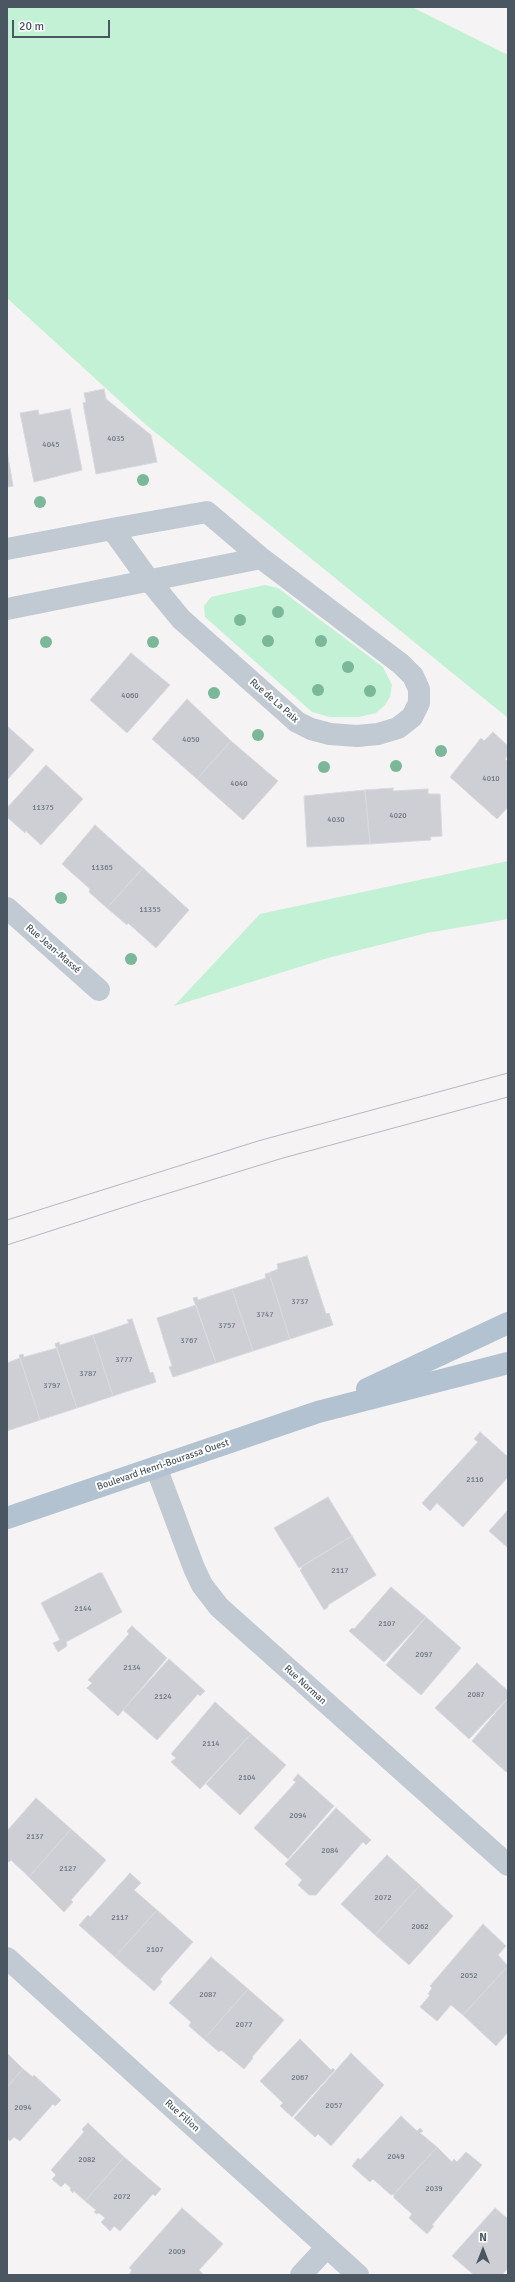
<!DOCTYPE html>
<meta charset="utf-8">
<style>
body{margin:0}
#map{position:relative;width:515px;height:2282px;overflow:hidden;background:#f5f3f3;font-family:Signika,sans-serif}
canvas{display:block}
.frame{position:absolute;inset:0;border:8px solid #4a5661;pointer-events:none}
.north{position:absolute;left:463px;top:2230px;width:40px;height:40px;-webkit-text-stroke:3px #fff;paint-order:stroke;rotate:0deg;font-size:11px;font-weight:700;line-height:16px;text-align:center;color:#4a5661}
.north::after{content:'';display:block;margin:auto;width:14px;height:18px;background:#4a5661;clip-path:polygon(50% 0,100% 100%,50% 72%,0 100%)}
.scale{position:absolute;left:12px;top:20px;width:98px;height:18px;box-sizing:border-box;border:2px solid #4a5661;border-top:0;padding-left:5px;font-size:12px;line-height:14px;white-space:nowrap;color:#4a5661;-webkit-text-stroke:3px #fff;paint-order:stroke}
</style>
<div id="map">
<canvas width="515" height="2282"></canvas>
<div class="frame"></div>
<div class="north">N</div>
<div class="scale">20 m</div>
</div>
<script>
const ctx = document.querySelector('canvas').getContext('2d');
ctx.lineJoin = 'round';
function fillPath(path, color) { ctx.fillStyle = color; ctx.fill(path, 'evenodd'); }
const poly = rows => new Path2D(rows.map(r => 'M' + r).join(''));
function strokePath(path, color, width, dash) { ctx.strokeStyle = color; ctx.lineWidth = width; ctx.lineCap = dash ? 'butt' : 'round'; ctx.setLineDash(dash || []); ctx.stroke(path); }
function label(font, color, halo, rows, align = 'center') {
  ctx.font = font + ' Signika,sans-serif'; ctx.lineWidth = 4; ctx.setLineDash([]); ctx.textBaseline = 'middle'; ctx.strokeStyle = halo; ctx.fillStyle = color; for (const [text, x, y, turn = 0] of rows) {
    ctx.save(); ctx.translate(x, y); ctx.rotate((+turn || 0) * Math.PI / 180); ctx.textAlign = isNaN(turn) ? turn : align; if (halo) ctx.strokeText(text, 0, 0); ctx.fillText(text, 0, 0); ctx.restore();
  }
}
fillPath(poly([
 [7,7,412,7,508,55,508,718,145,424,7,298],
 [265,585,278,588,383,667,392,685,390,697,385,705,376,713,359,717,330,717,312,712,205,617,204,606,211,597],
 [508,861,508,919,427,933,328,958,174,1006,260,914]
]), '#c3f1d5');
const building = poly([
 [104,389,106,399,151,435,157,462,96,474,83,403,86,402,84,393,104,389],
 [70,409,82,470,34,482,20,413,38,410,39,415,70,409],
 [7,451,13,486,7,487,7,451],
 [131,653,170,685,127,733,90,700,131,653],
 [187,699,231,741,197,779,152,739,187,699],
 [7,726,34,750,7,780,7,726],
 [493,732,508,746,508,755,505,759,508,762,508,807,497,819,450,777,481,738,484,741,493,732],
 [231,741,278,781,243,820,197,779,231,741],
 [46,765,83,799,41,845,26,831,25,833,7,817,7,808,46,765],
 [393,788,393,791,428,789,428,794,440,794,442,836,430,837,431,840,370,844,365,790,393,788],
 [365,790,370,844,307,847,304,796,365,790],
 [95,825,143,868,107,908,89,892,90,889,62,864,95,825],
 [143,868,189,910,156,948,128,923,127,925,107,908,143,868],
 [307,1256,326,1314,329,1313,333,1325,290,1339,269,1273,278,1269,277,1264,307,1256],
 [269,1273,290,1339,253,1351,232,1289,266,1278,265,1274,269,1273],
 [232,1289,253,1351,216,1363,193,1298,197,1297,198,1300,232,1289],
 [196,1305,216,1363,173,1377,169,1367,172,1366,157,1318,196,1305],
 [132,1319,150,1373,153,1372,156,1382,113,1396,93,1335,129,1323,127,1320,132,1319],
 [93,1335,113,1396,77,1408,55,1344,59,1342,60,1345,93,1335],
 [57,1348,77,1408,40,1420,19,1355,23,1354,24,1357,57,1348],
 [20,1358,40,1420,7,1431,7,1363,20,1358],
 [480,1432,508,1457,508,1477,463,1527,437,1503,430,1511,422,1503,478,1442,474,1439,480,1432],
 [328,1497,352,1536,299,1568,274,1528,328,1497],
 [508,1510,508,1548,489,1531,508,1510],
 [352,1536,376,1575,328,1605,328,1607,324,1610,300,1570,302,1569,301,1567,352,1536],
 [99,1573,102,1573,122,1612,66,1642,67,1646,58,1652,53,1643,60,1640,41,1603,99,1573],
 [391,1587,426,1617,384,1662,349,1631,352,1628,354,1629,391,1587],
 [426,1617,461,1648,421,1695,386,1665,426,1617],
 [132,1626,167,1658,118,1716,87,1688,92,1683,88,1680,129,1634,127,1631,132,1626],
 [169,1659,205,1691,200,1696,198,1694,157,1740,123,1710,169,1659],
 [477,1663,508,1691,508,1698,469,1739,435,1708,477,1663],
 [508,1698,508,1770,506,1772,472,1741,508,1698],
 [215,1702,251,1734,200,1789,171,1762,176,1758,171,1754,215,1702],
 [251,1734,286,1765,240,1815,206,1784,251,1734],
 [298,1774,334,1806,288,1859,254,1828,296,1782,293,1780,298,1774],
 [36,1798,71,1829,29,1877,11,1860,9,1862,7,1860,7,1831,36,1798],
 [336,1808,371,1840,366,1845,363,1842,316,1895,309,1895,298,1885,302,1880,285,1864,336,1808],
 [71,1829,106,1860,71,1900,73,1902,64,1912,29,1877,71,1829],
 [387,1855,420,1885,375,1935,341,1904,387,1855],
 [130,1873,141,1883,134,1890,157,1910,115,1957,79,1925,88,1915,90,1917,130,1873],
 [420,1885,453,1916,409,1965,375,1935,420,1885],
 [157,1910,193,1942,160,1979,162,1982,154,1991,115,1957,157,1910],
 [483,1924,506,1946,498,1955,508,1966,463,2015,451,2005,437,2021,420,2007,430,1995,428,1994,432,1988,430,1986,483,1924],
 [211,1957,248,1989,204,2039,189,2026,191,2022,169,2003,211,1957],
 [508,1966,508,2032,496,2046,463,2015,508,1966],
 [248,1989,284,2020,252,2057,253,2058,244,2069,221,2050,219,2052,204,2039,248,1989],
 [300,2039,331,2070,333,2068,335,2070,292,2117,280,2106,283,2103,260,2081,300,2039],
 [7,2053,23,2069,7,2087,7,2053],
 [351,2053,384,2085,331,2146,318,2134,315,2137,294,2118,351,2053],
 [23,2069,33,2077,34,2075,61,2100,55,2106,53,2104,20,2141,14,2137,10,2141,7,2138,7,2087,23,2069],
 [401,2116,417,2131,420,2128,423,2131,420,2133,437,2147,394,2194,391,2195,373,2179,370,2182,352,2166,358,2158,360,2160,401,2116],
 [88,2123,124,2157,85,2201,74,2191,73,2193,70,2190,71,2188,65,2183,61,2187,52,2179,56,2175,51,2170,84,2132,82,2129,88,2123],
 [437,2147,452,2162,454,2159,457,2162,466,2152,482,2165,432,2225,434,2226,427,2234,409,2218,412,2214,394,2198,394,2194,437,2147],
 [124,2157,161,2189,155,2196,153,2194,120,2231,114,2226,110,2231,101,2222,105,2218,99,2213,97,2214,94,2212,96,2210,85,2201,124,2157],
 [182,2208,223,2244,199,2270,204,2275,129,2275,132,2270,129,2268,182,2208],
 [495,2208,508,2219,508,2268,502,2275,474,2275,452,2256,495,2208]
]);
fillPath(building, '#cdcfd5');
strokePath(building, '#d7d9de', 1);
strokePath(poly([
 [7,549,112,529,207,512,261,558,401,664,413,676,419,689,419,703,412,717,398,728,378,734,357,736,330,734,311,729,297,722,181,619,148,579,112,529],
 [7,609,261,558],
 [7,908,99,990],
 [156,1467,194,1568,202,1585,219,1607,508,1865],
 [7,1958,358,2275],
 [301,2275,327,2247]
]), '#c1cad2', 22);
strokePath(poly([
 [367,1389,508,1323],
 [7,1518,318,1412,508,1363]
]), '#b3c2d1', 22);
strokePath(poly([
 [7,1220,258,1141,508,1073],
 [7,1245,143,1201,283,1158,508,1097]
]), '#b5b8bd', 1);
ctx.fillStyle = '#7bb799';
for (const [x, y] of [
 [143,480],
 [40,502],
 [278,612],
 [240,620],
 [268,641],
 [321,641],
 [46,642],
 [153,642],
 [348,667],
 [318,690],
 [370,691],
 [214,693],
 [258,735],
 [441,751],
 [396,766],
 [324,767],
 [61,898],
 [131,959]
]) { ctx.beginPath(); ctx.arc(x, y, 6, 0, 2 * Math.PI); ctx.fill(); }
label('8px', '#6b747e', null, [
 ["4035",116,439],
 ["4045",51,445],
 ["4060",130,696],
 ["4050",191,740],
 ["4010",491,779],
 ["4040",239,784],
 ["11375",43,808],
 ["4020",398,816],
 ["4030",336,820],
 ["11365",102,868],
 ["11355",150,910],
 ["3737",300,1302],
 ["3747",265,1315],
 ["3757",227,1326],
 ["3767",189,1341],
 ["3777",124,1360],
 ["3787",88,1374],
 ["3797",52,1386],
 ["2116",475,1480],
 ["2117",340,1571],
 ["2144",83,1609],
 ["2107",387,1624],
 ["2097",424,1655],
 ["2134",132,1668],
 ["2087",476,1695],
 ["2124",163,1697],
 ["2114",211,1744],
 ["2104",247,1778],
 ["2094",298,1816],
 ["2137",35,1837],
 ["2084",330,1851],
 ["2127",68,1869],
 ["2072",383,1898],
 ["2117",120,1918],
 ["2062",420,1927],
 ["2107",155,1950],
 ["2052",469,1976],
 ["2087",208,1995],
 ["2077",244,2025],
 ["2067",300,2078],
 ["2057",334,2106],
 ["2094",23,2108],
 ["2049",396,2157],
 ["2082",87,2160],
 ["2039",434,2189],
 ["2072",122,2197],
 ["2009",177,2252]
]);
label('10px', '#4a5661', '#fff', [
 ["Rue de La Paix",274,701,41],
 ["Rue Jean-Massé",53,949,41],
 ["Boulevard Henri-Bourassa Ouest",163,1465,-19],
 ["Rue Norman",305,1685,42],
 ["Rue Filion",182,2116,42]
]);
</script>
